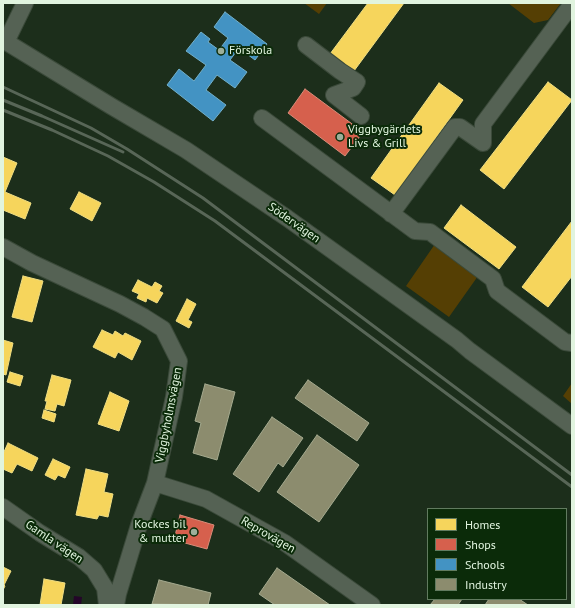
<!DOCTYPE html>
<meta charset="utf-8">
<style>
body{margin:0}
#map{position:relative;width:575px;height:608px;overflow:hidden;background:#1c2e1b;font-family:"PT Sans",sans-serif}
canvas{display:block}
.frame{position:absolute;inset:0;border:4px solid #e1f4df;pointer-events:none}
.legend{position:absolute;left:427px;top:508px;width:140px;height:92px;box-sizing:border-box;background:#0b2b09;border:1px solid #617b5f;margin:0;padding:5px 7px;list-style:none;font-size:12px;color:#e1f4df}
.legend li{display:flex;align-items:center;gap:8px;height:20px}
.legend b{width:20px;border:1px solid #617b5f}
</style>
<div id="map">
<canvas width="575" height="608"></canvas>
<div class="frame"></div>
<ul class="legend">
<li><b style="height:11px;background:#f6d55c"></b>Homes</li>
<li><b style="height:11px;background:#d6604d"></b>Shops</li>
<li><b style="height:11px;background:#4393c3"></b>Schools</li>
<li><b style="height:11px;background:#8c8c6e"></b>Industry</li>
</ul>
</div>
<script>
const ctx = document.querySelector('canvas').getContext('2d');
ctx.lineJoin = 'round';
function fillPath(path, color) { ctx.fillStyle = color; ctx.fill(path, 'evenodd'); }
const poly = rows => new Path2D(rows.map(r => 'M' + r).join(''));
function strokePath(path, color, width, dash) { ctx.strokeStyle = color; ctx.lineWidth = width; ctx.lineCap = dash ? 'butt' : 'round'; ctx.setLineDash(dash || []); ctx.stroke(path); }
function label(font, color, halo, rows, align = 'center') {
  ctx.font = font + ' "PT Sans",sans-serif'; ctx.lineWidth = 4; ctx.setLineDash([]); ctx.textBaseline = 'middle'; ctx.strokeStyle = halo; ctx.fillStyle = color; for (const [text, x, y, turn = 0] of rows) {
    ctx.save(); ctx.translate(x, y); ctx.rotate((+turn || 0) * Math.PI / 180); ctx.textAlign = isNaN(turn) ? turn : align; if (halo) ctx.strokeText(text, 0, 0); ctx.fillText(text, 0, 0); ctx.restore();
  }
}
fillPath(poly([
 [304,3,327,3,319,14],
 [508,3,561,3,548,20,534,23],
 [435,244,478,276,449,317,406,286],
 [572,383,572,404,563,396]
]), '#553f04');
fillPath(poly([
 [74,596,82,597,81,605,73,605]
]), '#240629');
const homes = poly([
 [368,3,404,3,351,75,327,58,368,3],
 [548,82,572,100,504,189,480,170,548,82],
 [439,83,463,100,395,195,371,178,439,83],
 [3,157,17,163,5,192,31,203,25,219,3,210,3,157],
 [79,192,101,203,92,221,70,209,79,192],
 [461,205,516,247,499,269,444,228,461,205],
 [572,221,572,276,548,307,522,287,572,221],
 [23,276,43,281,32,322,12,317,23,276],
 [138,280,152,287,155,282,162,286,159,291,163,293,157,303,147,298,146,302,137,298,139,294,132,291,138,280],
 [187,299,196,304,188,320,192,322,189,328,176,321,187,299],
 [102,330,113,335,115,331,123,336,125,333,141,341,132,360,118,352,115,358,93,347,102,330],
 [3,340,13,343,6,375,3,374,3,340],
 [10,372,23,376,20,386,7,382,10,372],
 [52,375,71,380,64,406,57,404,55,411,45,409,47,401,45,401,52,375],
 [110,392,129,401,119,431,98,424,110,392],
 [44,410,56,414,54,422,42,418,44,410],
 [8,443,38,458,32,471,17,464,12,473,3,469,3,454,8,443],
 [53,459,70,467,65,478,58,475,55,480,45,475,53,459],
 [86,469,108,474,104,492,113,494,108,517,99,515,97,519,76,515,86,469],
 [3,567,11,571,4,585,5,586,3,590,3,567],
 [44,579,65,583,61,605,40,605,44,579]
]);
fillPath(homes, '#f6d55c');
strokePath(homes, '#f0de83', 1);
const shops = poly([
 [305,89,363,132,345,156,288,113,305,89],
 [180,515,214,525,207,549,174,540,180,515]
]);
fillPath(shops, '#d6604d');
strokePath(shops, '#d98c79', 1);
const schools = poly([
 [225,12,267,44,255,60,239,48,230,60,247,72,235,88,217,75,206,90,226,105,213,121,167,85,179,69,194,81,206,65,186,51,201,32,210,39,208,42,219,50,228,38,214,27,225,12]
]);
fillPath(schools, '#4393c3');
strokePath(schools, '#72b0cb', 1);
const industry = poly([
 [308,380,369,423,357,441,295,398,308,380],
 [205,384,235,392,217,460,193,453,201,423,195,421,205,384],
 [272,417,303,438,283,467,278,463,259,492,233,474,272,417],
 [317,435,359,465,319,522,277,492,317,435],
 [277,568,330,605,275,605,259,594,277,568],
 [159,580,211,593,208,605,152,604,159,580],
 [435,599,462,599,458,605,430,605,435,599],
 [489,599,519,599,528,605,485,605,489,599]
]);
fillPath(industry, '#8c8c6e');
strokePath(industry, '#a6ab90', 1);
const minor = poly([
 [3,40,111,106,186,150,287,218,457,340,470,351,572,426],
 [6,42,25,3],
 [306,45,340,71,357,82,353,88,334,95,361,116],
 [262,118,415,231,430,232,493,279,497,291,565,342,572,343],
 [391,214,455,127,460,127,483,143,483,124,572,4],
 [3,247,32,263,120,304,144,317,163,329,179,361,174,397,155,483,139,525,118,594,116,605],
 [155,483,206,499,285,543,372,605],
 [3,507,40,533,79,557,94,570,105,588,107,605]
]);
strokePath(minor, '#3b4a3a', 18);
strokePath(minor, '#556254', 16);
strokePath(poly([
 [3,87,91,128,127,149,203,198,572,475],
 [3,100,42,116,123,152],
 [3,110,52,130,108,156,154,182,215,221,572,487]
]), '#586657', 3);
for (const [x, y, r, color] of [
 [221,51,4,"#9caf9a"],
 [340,137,4,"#9caf9a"],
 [194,532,4,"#9caf9a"]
]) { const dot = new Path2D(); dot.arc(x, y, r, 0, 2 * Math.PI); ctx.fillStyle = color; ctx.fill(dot); strokePath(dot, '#0b2b09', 1.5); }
label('12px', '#e1f4df', '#0b2b09', [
 ["Förskola",229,51],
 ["Viggbygärdets",348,130],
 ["Livs & Grill",348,144],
 ["Kockes bil",186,525,"right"],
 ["& mutter",186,539,"right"]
], 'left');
label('12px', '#e1f4df', '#0b2b09', [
 ["Södervägen",294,223,35],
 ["Viggbyholmsvägen",169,415,-79],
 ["Reprovägen",268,535,30],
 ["Gamla vägen",54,542,34]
]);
</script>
